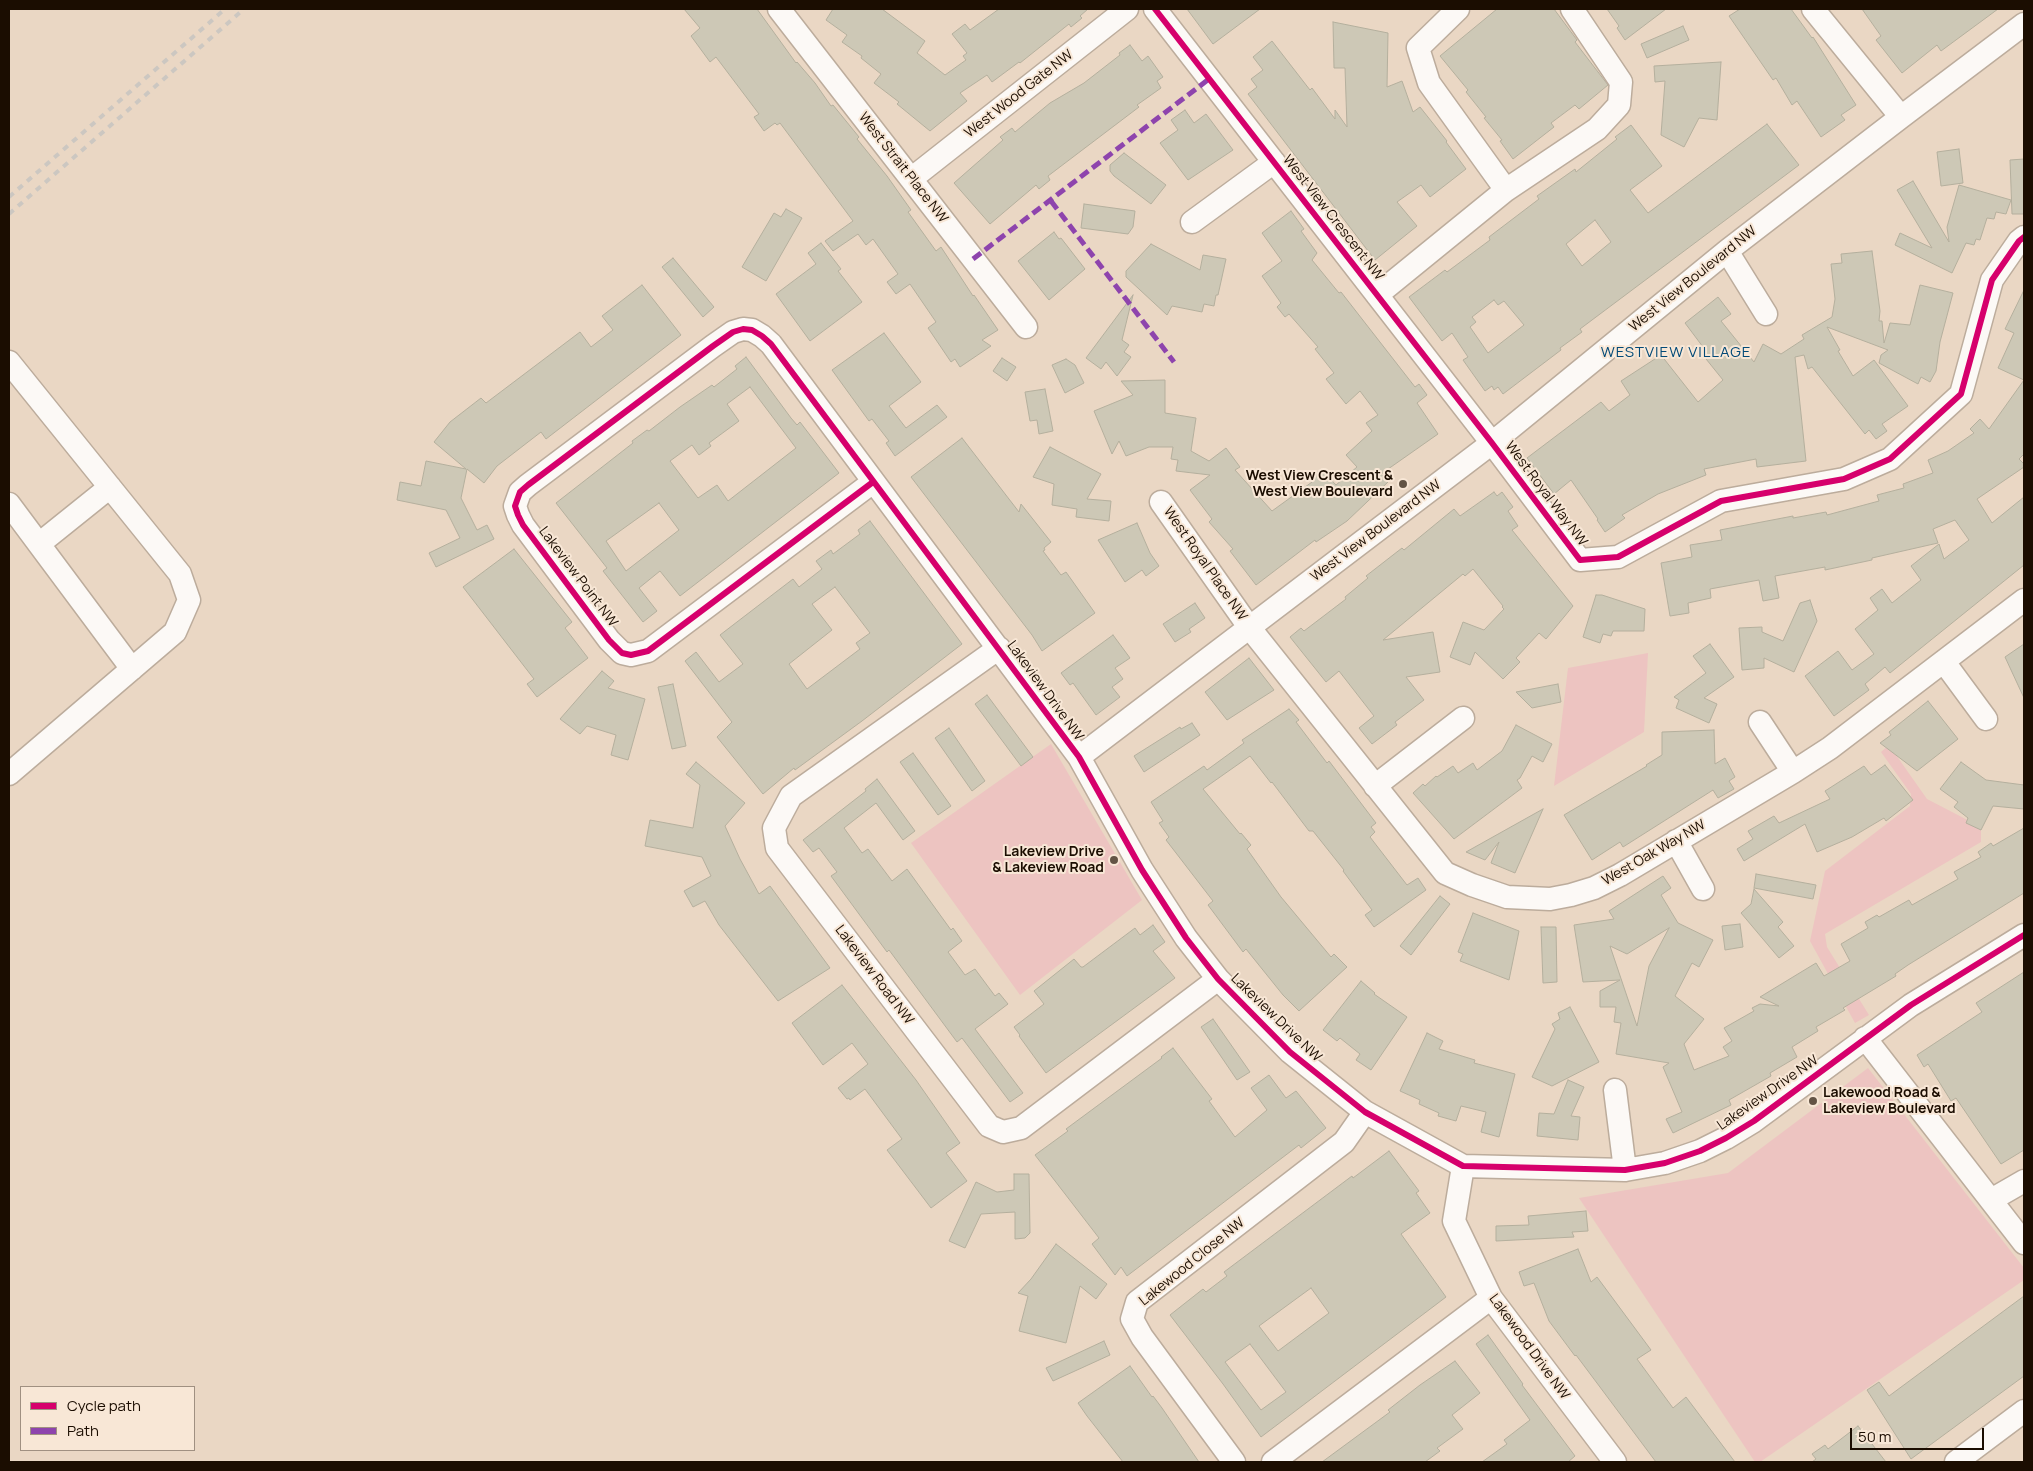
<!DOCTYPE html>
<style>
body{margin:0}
#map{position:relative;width:2033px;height:1471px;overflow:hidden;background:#ead7c4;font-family:Manrope,sans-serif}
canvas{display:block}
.frame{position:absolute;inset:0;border:10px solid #1b0d01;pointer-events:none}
.legend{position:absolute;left:20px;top:1386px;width:175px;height:65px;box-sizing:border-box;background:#f8e7d6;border:1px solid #a09081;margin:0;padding:6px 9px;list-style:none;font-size:15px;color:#1b0d01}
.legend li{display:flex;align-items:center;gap:10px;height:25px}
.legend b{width:25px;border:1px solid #a09081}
.scale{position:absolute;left:1850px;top:1428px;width:134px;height:22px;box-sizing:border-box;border:2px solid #1b0d01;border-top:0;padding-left:6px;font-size:15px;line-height:18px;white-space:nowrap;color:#1b0d01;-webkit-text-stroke:4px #f8e7d6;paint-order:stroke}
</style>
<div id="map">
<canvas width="2033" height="1471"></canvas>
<div class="frame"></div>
<ul class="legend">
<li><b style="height:6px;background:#d6006c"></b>Cycle path</li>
<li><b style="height:6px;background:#8e44ad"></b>Path</li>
</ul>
<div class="scale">50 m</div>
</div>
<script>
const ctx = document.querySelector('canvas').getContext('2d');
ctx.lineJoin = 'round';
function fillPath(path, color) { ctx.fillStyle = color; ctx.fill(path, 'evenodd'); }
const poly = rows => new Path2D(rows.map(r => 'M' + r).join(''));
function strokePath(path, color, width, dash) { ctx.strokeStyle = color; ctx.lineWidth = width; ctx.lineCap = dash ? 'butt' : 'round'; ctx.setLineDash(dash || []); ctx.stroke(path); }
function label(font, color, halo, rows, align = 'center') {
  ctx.font = font + ' Manrope,sans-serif'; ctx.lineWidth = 4; ctx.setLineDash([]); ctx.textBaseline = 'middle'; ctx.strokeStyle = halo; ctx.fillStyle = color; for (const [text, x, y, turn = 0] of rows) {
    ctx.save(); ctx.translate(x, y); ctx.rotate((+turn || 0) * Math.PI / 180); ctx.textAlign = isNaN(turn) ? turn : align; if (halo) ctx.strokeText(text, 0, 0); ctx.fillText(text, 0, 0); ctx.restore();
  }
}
fillPath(poly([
 [1648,653,1644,732,1554,786,1568,668],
 [1051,744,1142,900,1020,995,911,843],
 [1889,745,1927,799,1981,827,1981,842,1825,934,1827,947,1869,1015,1855,1023,1810,941,1825,871,1910,806,1911,794,1881,752],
 [1868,1068,2024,1268,2024,1280,1760,1462,1755,1462,1579,1198,1728,1173]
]), '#edc4c1');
const building = poly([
 [684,9,757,9,796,63,797,62,815,83,831,106,833,105,859,137,857,139,887,176,911,210,908,212,936,251,941,247,973,296,974,295,998,330,982,340,991,346,960,367,955,359,951,362,928,328,936,322,910,284,896,294,887,282,898,274,873,239,866,245,858,234,833,251,825,241,853,221,780,123,777,125,775,123,764,131,754,117,759,114,716,57,710,62,691,36,700,28,684,9],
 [833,9,882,9,925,41,917,53,945,75,966,60,963,56,967,53,952,34,965,24,970,30,999,9,1088,9,1080,16,1082,18,1071,27,1069,24,1020,63,1019,62,992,82,987,75,960,93,967,101,930,131,897,104,899,102,874,83,881,74,861,58,862,56,842,42,847,35,826,20,833,9],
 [1187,9,1260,9,1213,44,1187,9],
 [1497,9,1554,9,1577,40,1575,42,1608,85,1579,109,1575,105,1551,123,1554,127,1513,159,1500,141,1502,140,1484,118,1486,117,1466,92,1468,90,1440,56,1497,9],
 [1607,9,1666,9,1625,40,1617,28,1619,26,1607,9],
 [1740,9,1791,9,1812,38,1813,37,1856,105,1841,115,1845,120,1821,137,1797,101,1792,105,1776,78,1773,80,1729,16,1740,9],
 [1862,9,1998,9,1941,51,1937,45,1902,73,1876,40,1881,36,1862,9],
 [1333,22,1388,33,1387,87,1402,81,1413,112,1420,107,1447,141,1446,142,1466,169,1430,197,1421,185,1397,202,1417,226,1375,260,1248,94,1257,87,1251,79,1263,70,1253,57,1272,41,1310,90,1312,88,1335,119,1335,110,1347,127,1345,68,1334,68,1333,22],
 [1683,26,1689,40,1647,58,1641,44,1683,26],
 [1130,45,1142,61,1148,56,1163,77,1157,81,1161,88,1137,105,1139,107,1048,176,1050,180,1039,189,1036,185,990,224,954,183,1003,140,1000,137,1012,128,1015,132,1050,103,1084,83,1120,55,1119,53,1130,45],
 [1721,62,1717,120,1699,118,1684,147,1661,135,1665,81,1655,82,1654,66,1721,62],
 [1185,110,1194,123,1206,114,1233,150,1188,180,1160,143,1178,130,1171,120,1185,110],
 [1767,124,1799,165,1580,329,1582,332,1560,348,1561,350,1503,394,1498,387,1494,390,1492,386,1485,391,1463,360,1468,357,1452,333,1442,341,1409,297,1445,270,1447,272,1490,240,1489,237,1539,199,1537,196,1575,169,1576,172,1617,139,1615,137,1631,125,1662,166,1630,190,1648,213,1767,124],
 [1595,220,1611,242,1582,266,1566,244,1595,220],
 [1494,300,1498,305,1504,301,1524,325,1488,353,1470,327,1476,322,1472,317,1494,300],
 [1959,149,1963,183,1941,186,1937,152,1959,149],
 [1124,153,1166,185,1151,204,1114,176,1110,171,1110,165,1124,153],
 [2024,159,2024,214,2012,214,2010,160,2024,159],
 [1913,181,1949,242,1947,227,1959,185,2011,200,2006,214,1996,212,1994,219,1987,218,1980,240,1976,239,1974,245,1966,243,1952,273,1895,245,1900,233,1932,248,1897,190,1913,181],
 [1084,204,1135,211,1133,227,1128,234,1081,228,1084,204],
 [786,209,802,218,766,281,742,267,774,213,781,217,786,209],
 [1291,211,1304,229,1301,231,1317,253,1312,260,1339,293,1341,292,1415,387,1419,384,1427,395,1417,403,1438,434,1381,474,1388,482,1347,521,1316,542,1315,540,1256,585,1230,551,1233,549,1209,522,1212,519,1190,490,1210,475,1176,471,1178,460,1171,459,1173,447,1149,447,1126,456,1119,441,1112,454,1094,411,1133,395,1121,381,1165,380,1165,413,1196,418,1191,451,1209,461,1226,448,1240,467,1235,470,1272,511,1312,482,1309,479,1321,469,1336,485,1357,467,1346,455,1372,431,1366,423,1378,415,1360,391,1346,404,1326,379,1334,373,1315,349,1318,347,1289,314,1285,317,1277,307,1281,303,1262,276,1282,261,1262,233,1291,211],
 [1054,232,1059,239,1061,238,1085,269,1049,300,1018,261,1054,232],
 [821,243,841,269,838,271,862,302,810,341,776,294,816,264,808,253,821,243],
 [1151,244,1200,270,1203,255,1226,259,1218,295,1216,295,1214,306,1204,304,1202,312,1172,306,1167,315,1126,277,1126,271,1151,244],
 [1872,251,1880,311,1879,321,1882,321,1884,343,1890,323,1910,325,1920,285,1953,293,1940,342,1936,371,1930,382,1921,377,1918,384,1879,363,1881,355,1888,350,1827,327,1840,350,1838,351,1853,376,1874,360,1908,406,1882,424,1887,431,1876,439,1869,430,1865,434,1812,367,1808,369,1804,355,1795,357,1806,461,1757,467,1756,459,1704,469,1706,475,1658,494,1622,515,1625,518,1605,532,1597,520,1598,519,1571,480,1554,494,1527,458,1601,402,1609,411,1630,395,1621,381,1661,355,1698,402,1723,380,1702,354,1706,351,1685,323,1718,297,1731,314,1721,321,1754,362,1763,344,1781,354,1804,339,1802,335,1832,317,1835,299,1831,264,1842,263,1841,254,1872,251],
 [673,258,714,307,703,317,662,267,673,258],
 [642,285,681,335,546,439,541,432,497,466,484,483,467,469,461,498,477,530,487,525,494,539,436,567,429,553,460,538,446,510,397,500,400,482,421,486,426,461,466,469,434,442,450,422,481,398,486,403,580,332,591,347,613,330,602,316,642,285],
 [2024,290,2024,380,1998,368,2014,333,2005,329,2024,290],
 [1133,295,1122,340,1129,345,1124,352,1131,357,1117,376,1106,362,1101,369,1086,358,1133,295],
 [884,333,921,382,889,406,906,428,937,405,947,417,895,456,886,443,889,441,872,419,869,421,832,370,884,333],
 [746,357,791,418,797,425,800,422,839,473,680,596,660,571,639,588,657,611,643,622,603,571,607,568,556,503,633,443,632,441,647,430,649,431,680,407,712,385,714,387,737,369,735,366,746,357],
 [750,387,796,448,728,501,717,485,698,498,670,461,692,445,699,455,711,446,709,443,739,421,727,404,750,387],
 [659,503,679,530,626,571,606,541,659,503],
 [1002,358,1016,367,1007,381,993,371,1002,358],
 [1066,359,1075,365,1084,383,1065,393,1052,365,1066,359],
 [2024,380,2024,454,2019,459,2024,464,2024,467,1977,499,1992,523,2024,497,2024,565,1890,673,1885,667,1865,684,1869,690,1834,716,1805,676,1838,651,1852,670,1874,654,1855,629,1878,610,1870,598,1882,589,1892,603,1921,580,1911,566,1939,544,1944,559,1969,540,1955,520,1933,529,1938,543,1872,558,1872,560,1825,570,1825,567,1775,576,1779,598,1763,601,1759,580,1710,589,1711,598,1688,603,1689,613,1670,616,1661,563,1692,557,1690,545,1722,540,1720,530,1793,516,1793,518,1826,512,1827,515,1879,501,1877,495,1904,488,1903,484,1933,473,1928,460,1948,451,1974,433,1970,429,1980,419,1989,429,2024,380],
 [1045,389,1053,431,1039,434,1037,420,1030,421,1025,392,1045,389],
 [962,438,1019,512,1021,504,1051,542,1044,548,1045,550,1043,551,1061,575,1066,572,1095,613,1042,651,1032,635,911,477,962,438],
 [1050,447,1101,474,1087,499,1111,501,1109,521,1076,517,1077,509,1052,505,1054,484,1033,477,1050,447],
 [1494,492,1497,496,1502,492,1513,507,1508,511,1518,526,1512,530,1573,606,1546,639,1539,633,1516,658,1520,662,1503,679,1475,652,1470,665,1450,657,1463,622,1484,630,1504,609,1502,607,1503,606,1473,569,1465,576,1463,574,1383,640,1433,632,1440,672,1406,677,1424,700,1395,722,1397,725,1372,744,1359,728,1374,716,1339,671,1326,682,1290,637,1301,628,1304,631,1346,599,1345,597,1368,578,1366,576,1402,548,1404,550,1454,509,1460,516,1494,492],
 [870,521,962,644,862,721,795,770,794,768,763,794,717,737,732,722,685,661,696,652,719,682,743,664,720,635,793,579,799,587,822,569,816,561,831,550,833,554,860,534,858,530,870,521],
 [835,587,870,633,856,643,860,649,807,689,789,664,832,630,812,604,835,587],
 [1137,523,1150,553,1159,566,1146,576,1142,570,1125,582,1098,540,1137,523],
 [514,549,572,622,565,628,588,658,537,697,527,684,534,679,463,587,514,549],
 [1596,595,1602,595,1645,609,1644,631,1613,631,1611,636,1603,634,1600,643,1583,637,1596,595],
 [1810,600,1817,621,1794,672,1764,658,1764,668,1742,670,1739,628,1762,627,1762,632,1783,641,1800,603,1810,600],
 [1195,603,1205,618,1189,629,1191,632,1175,642,1163,624,1195,603],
 [1113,635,1130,658,1115,668,1123,679,1112,687,1120,697,1096,715,1073,683,1070,685,1061,673,1113,635],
 [1710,644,1734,677,1704,698,1717,704,1709,723,1676,708,1679,700,1674,697,1706,673,1693,656,1710,644],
 [2024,644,2024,698,2005,657,2024,644],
 [1249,658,1274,690,1227,720,1205,692,1249,658],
 [602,671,614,681,608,688,645,699,628,760,611,755,616,735,587,726,580,734,560,719,602,671],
 [673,684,686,746,672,749,658,687,673,684],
 [1558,684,1561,702,1532,708,1516,692,1558,684],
 [987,695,1033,757,1021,766,975,704,987,695],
 [1928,701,1958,739,1917,771,1880,743,1891,735,1889,732,1928,701],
 [1289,709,1299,720,1296,722,1327,763,1329,761,1376,823,1371,827,1375,832,1370,837,1407,885,1418,878,1426,890,1374,927,1365,915,1372,910,1343,871,1344,870,1313,831,1309,831,1272,782,1271,783,1250,756,1203,789,1240,834,1241,833,1251,845,1247,849,1281,897,1331,957,1334,954,1347,967,1299,1011,1283,995,1246,949,1243,952,1208,905,1213,901,1166,840,1169,837,1159,823,1163,821,1151,802,1204,766,1207,770,1244,743,1242,740,1289,709],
 [1192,723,1200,735,1144,772,1134,756,1180,727,1181,729,1192,723],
 [1516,725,1552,744,1543,762,1532,756,1520,778,1517,780,1522,788,1454,839,1413,793,1423,784,1425,786,1436,776,1437,777,1453,766,1458,773,1473,763,1477,770,1502,751,1516,725],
 [949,728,985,781,972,791,935,738,949,728],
 [1714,730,1715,764,1725,758,1735,777,1729,781,1734,789,1718,798,1713,790,1623,847,1620,842,1592,860,1564,815,1647,766,1646,765,1662,755,1662,732,1714,730],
 [913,753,951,806,938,815,900,762,913,753],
 [696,762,745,803,725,826,740,859,759,894,770,886,830,968,778,1001,719,925,705,901,693,907,684,891,711,876,702,857,645,846,650,820,693,828,700,785,686,774,696,762],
 [1961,762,1986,780,2024,785,2024,809,1993,806,1981,830,1966,823,1968,818,1954,807,1958,802,1940,789,1961,762],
 [1885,765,1913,800,1886,821,1884,818,1852,837,1817,852,1805,824,1744,861,1737,849,1753,839,1748,831,1774,816,1779,823,1830,799,1825,791,1864,766,1871,775,1885,765],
 [877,779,915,831,903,840,876,803,844,828,862,853,868,849,892,881,907,869,951,930,953,928,962,941,948,952,965,975,975,969,995,996,999,993,1008,1004,975,1029,1023,1093,1010,1102,962,1038,957,1042,889,950,887,952,831,876,837,872,819,848,813,852,803,840,866,791,865,789,877,779],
 [1543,809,1515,873,1491,863,1499,842,1485,860,1466,852,1543,809],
 [2024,828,2024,893,1908,965,1895,974,1896,976,1843,1008,1845,1010,1816,1027,1818,1031,1792,1047,1797,1057,1770,1073,1771,1076,1729,1100,1731,1105,1673,1133,1666,1119,1682,1112,1663,1067,1669,1063,1616,1054,1621,1023,1614,1022,1616,1007,1600,1007,1600,991,1620,980,1583,982,1574,925,1614,919,1609,911,1663,876,1671,888,1661,895,1678,923,1713,940,1699,967,1692,963,1675,996,1704,1019,1684,1044,1694,1070,1729,1056,1723,1047,1732,1041,1724,1028,1754,1011,1752,1008,1760,1004,1779,1006,1760,997,1816,963,1824,976,1850,961,1841,944,1868,928,1865,922,1877,915,1879,917,1909,900,1912,905,1958,879,1954,872,1981,857,1978,852,1991,843,1993,846,2024,828],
 [1669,928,1649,966,1637,1026,1610,946,1627,954,1669,928],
 [1756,874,1816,885,1813,899,1754,888,1756,874],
 [1754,889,1783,922,1778,927,1794,946,1779,958,1741,913,1751,904,1754,889],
 [1440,896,1450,904,1411,955,1400,946,1440,896],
 [1473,913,1519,931,1509,980,1460,961,1463,954,1458,952,1473,913],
 [1740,924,1743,947,1725,950,1722,926,1740,924],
 [1153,925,1165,942,1153,951,1175,978,1046,1073,1019,1036,1020,1035,1014,1027,1044,1004,1034,991,1074,959,1081,967,1083,967,1135,928,1140,935,1153,925],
 [1541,927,1556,927,1557,982,1543,983,1541,927],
 [2024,972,2024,1150,2001,1164,1956,1098,1951,1101,1928,1064,1924,1067,1917,1055,1982,1012,1976,1003,2024,972],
 [1361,981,1375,993,1374,994,1407,1017,1371,1070,1356,1060,1360,1054,1340,1038,1337,1041,1323,1030,1361,981],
 [842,985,916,1080,960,1143,946,1153,967,1181,931,1208,887,1150,902,1139,865,1089,850,1100,849,1098,847,1099,838,1088,868,1064,852,1043,823,1065,792,1023,842,985],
 [1570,1007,1599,1062,1552,1086,1532,1077,1555,1029,1552,1024,1560,1019,1558,1013,1570,1007],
 [1213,1019,1250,1072,1237,1080,1201,1027,1213,1019],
 [1427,1033,1443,1041,1439,1049,1475,1060,1474,1063,1515,1074,1499,1137,1481,1132,1486,1112,1461,1106,1456,1121,1438,1116,1439,1113,1419,1104,1420,1100,1400,1091,1427,1033],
 [1173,1048,1212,1099,1209,1101,1235,1137,1267,1110,1251,1088,1269,1075,1286,1098,1296,1091,1326,1128,1301,1148,1299,1145,1127,1276,1121,1267,1115,1275,1092,1244,1099,1238,1035,1155,1068,1131,1066,1129,1162,1058,1161,1057,1173,1048],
 [1568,1080,1584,1087,1571,1116,1580,1117,1578,1140,1537,1136,1539,1113,1554,1114,1568,1080],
 [1389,1151,1419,1191,1416,1193,1430,1213,1401,1234,1446,1297,1261,1437,1223,1384,1170,1315,1203,1289,1206,1292,1227,1276,1224,1272,1352,1176,1353,1178,1389,1151],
 [1311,1288,1329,1313,1278,1351,1259,1326,1311,1288],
 [1250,1344,1286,1392,1261,1410,1225,1362,1250,1344],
 [1014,1174,1029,1174,1030,1233,1025,1238,1015,1239,1015,1212,981,1214,965,1248,949,1241,976,1182,997,1192,1014,1190,1014,1174],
 [1586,1211,1588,1231,1572,1232,1574,1237,1496,1241,1496,1226,1529,1225,1528,1216,1586,1211],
 [1056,1244,1107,1284,1096,1299,1080,1286,1066,1343,1019,1331,1028,1296,1018,1293,1031,1279,1056,1244],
 [1578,1249,1591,1282,1597,1277,1651,1350,1637,1359,1673,1408,1686,1397,1735,1462,1656,1462,1576,1355,1575,1356,1549,1321,1534,1283,1524,1286,1519,1272,1578,1249],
 [2024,1296,2024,1376,1911,1459,1867,1390,1879,1382,1889,1396,2024,1296],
 [1488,1335,1523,1384,1522,1385,1575,1456,1568,1462,1482,1462,1507,1444,1504,1440,1530,1420,1476,1344,1488,1335],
 [1104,1341,1110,1355,1053,1381,1046,1368,1104,1341],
 [1455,1361,1480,1393,1452,1415,1463,1429,1437,1448,1440,1451,1425,1462,1322,1462,1390,1412,1388,1410,1420,1385,1455,1361],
 [1130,1366,1152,1397,1153,1396,1162,1408,1199,1462,1123,1462,1087,1416,1078,1403,1130,1366],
 [1858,1426,1886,1462,1812,1462,1816,1459,1812,1454,1825,1445,1828,1449,1858,1426]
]);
fillPath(building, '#cdc8b6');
strokePath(building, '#b4af9d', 1);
const minor = poly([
 [779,9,1026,327],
 [1155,9,1492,443,1580,560,1618,557,1721,501,1844,479,1890,459,1961,394,1992,280,2019,241,2024,237],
 [1458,9,1418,48,1429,83,1506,190],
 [1813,9,1901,117],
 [911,179,1127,9],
 [1192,222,1274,162],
 [1727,251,1766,314],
 [1377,295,1506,190,1597,129,1619,105,1621,82,1572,9],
 [9,362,180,574,189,600,175,632,9,774],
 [873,482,656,645,648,651,631,655,622,653,609,640,523,525,518,515,515,506,520,492,528,485,713,346,733,332,743,329,752,330,762,336,771,344,1079,757,1142,870,1186,938,1218,979,1290,1052,1365,1112,1463,1166,1625,1170,1665,1163,1700,1151,1726,1138,1754,1121,1911,1005,2024,935],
 [1161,502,1249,627,1445,873,1472,885,1507,897,1550,899,1571,895,1594,888,1620,875,1793,772,1830,748,2024,600],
 [9,504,132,669],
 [39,544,110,487],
 [999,648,791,796,774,828,777,848,989,1126,1003,1132,1021,1128,1218,979],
 [1944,662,1986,719],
 [1760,722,1793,772],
 [1079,757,1492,443,1727,251,1901,117,2024,24],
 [1375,786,1463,718],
 [1676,841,1703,889],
 [1865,1038,2024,1243],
 [1615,1090,1625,1170],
 [1463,1166,1454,1221,1491,1298,1615,1462],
 [1991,1200,2024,1181],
 [1234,1462,1142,1337,1132,1319,1137,1302,1344,1142,1365,1112],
 [1273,1462,1491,1298],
 [1956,1462,2024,1411]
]);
strokePath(minor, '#bcac9c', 25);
strokePath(minor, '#fcf9f6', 22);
strokePath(poly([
 [9,197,225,9],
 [9,214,244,9]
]), '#ccc7c1', 4, [6, 6]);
strokePath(poly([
 [1051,201,1174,362],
 [973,259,1209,79]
]), '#8e44ad', 5, [10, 5]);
strokePath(poly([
 [1155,9,1492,443,1580,560,1618,557,1721,501,1844,479,1890,459,1961,394,1992,280,2019,241,2024,237],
 [873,482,656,645,648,651,631,655,622,653,609,640,523,525,518,515,515,506,520,492,528,485,713,346,733,332,743,329,752,330,762,336,771,344,1079,757,1142,870,1186,938,1218,979,1290,1052,1365,1112,1463,1166,1625,1170,1665,1163,1700,1151,1726,1138,1754,1121,1911,1005,2024,935]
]), '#d6006c', 6);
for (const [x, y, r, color] of [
 [1403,484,5,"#635445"],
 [1114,860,5,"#635445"],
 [1813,1101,5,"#635445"]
]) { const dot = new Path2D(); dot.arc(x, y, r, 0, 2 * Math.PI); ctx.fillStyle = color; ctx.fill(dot); strokePath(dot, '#f8e7d6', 2); }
label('14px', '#1b0d01', '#f8e7d6', [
 ["West Wood Gate NW",1019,94,-38],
 ["West Strait Place NW",903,168,52],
 ["West View Crescent NW",1333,218,52],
 ["West View Boulevard NW",1693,279,-39],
 ["West Royal Way NW",1546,494,53],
 ["West View Boulevard NW",1376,531,-37],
 ["West Royal Place NW",1205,564,55],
 ["Lakeview Point NW",578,577,53],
 ["Lakeview Drive NW",1045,691,54],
 ["West Oak Way NW",1654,853,-30],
 ["Lakeview Road NW",874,975,53],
 ["Lakeview Drive NW",1276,1018,44],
 ["Lakeview Drive NW",1768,1093,-35],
 ["Lakewood Close NW",1192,1262,-39],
 ["Lakewood Drive NW",1529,1347,54]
]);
label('bold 14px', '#1b0d01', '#f8e7d6', [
 ["West View Crescent &",1393,476],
 ["West View Boulevard",1393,492],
 ["Lakeview Drive",1104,852],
 ["& Lakeview Road",1104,868],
 ["Lakewood Road &",1823,1093,"left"],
 ["Lakeview Boulevard",1823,1109,"left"]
], 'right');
ctx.letterSpacing = '1px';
label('15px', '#024977', '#f8e7d6', [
 ["WESTVIEW VILLAGE",1676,353]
]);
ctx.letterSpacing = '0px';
</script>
